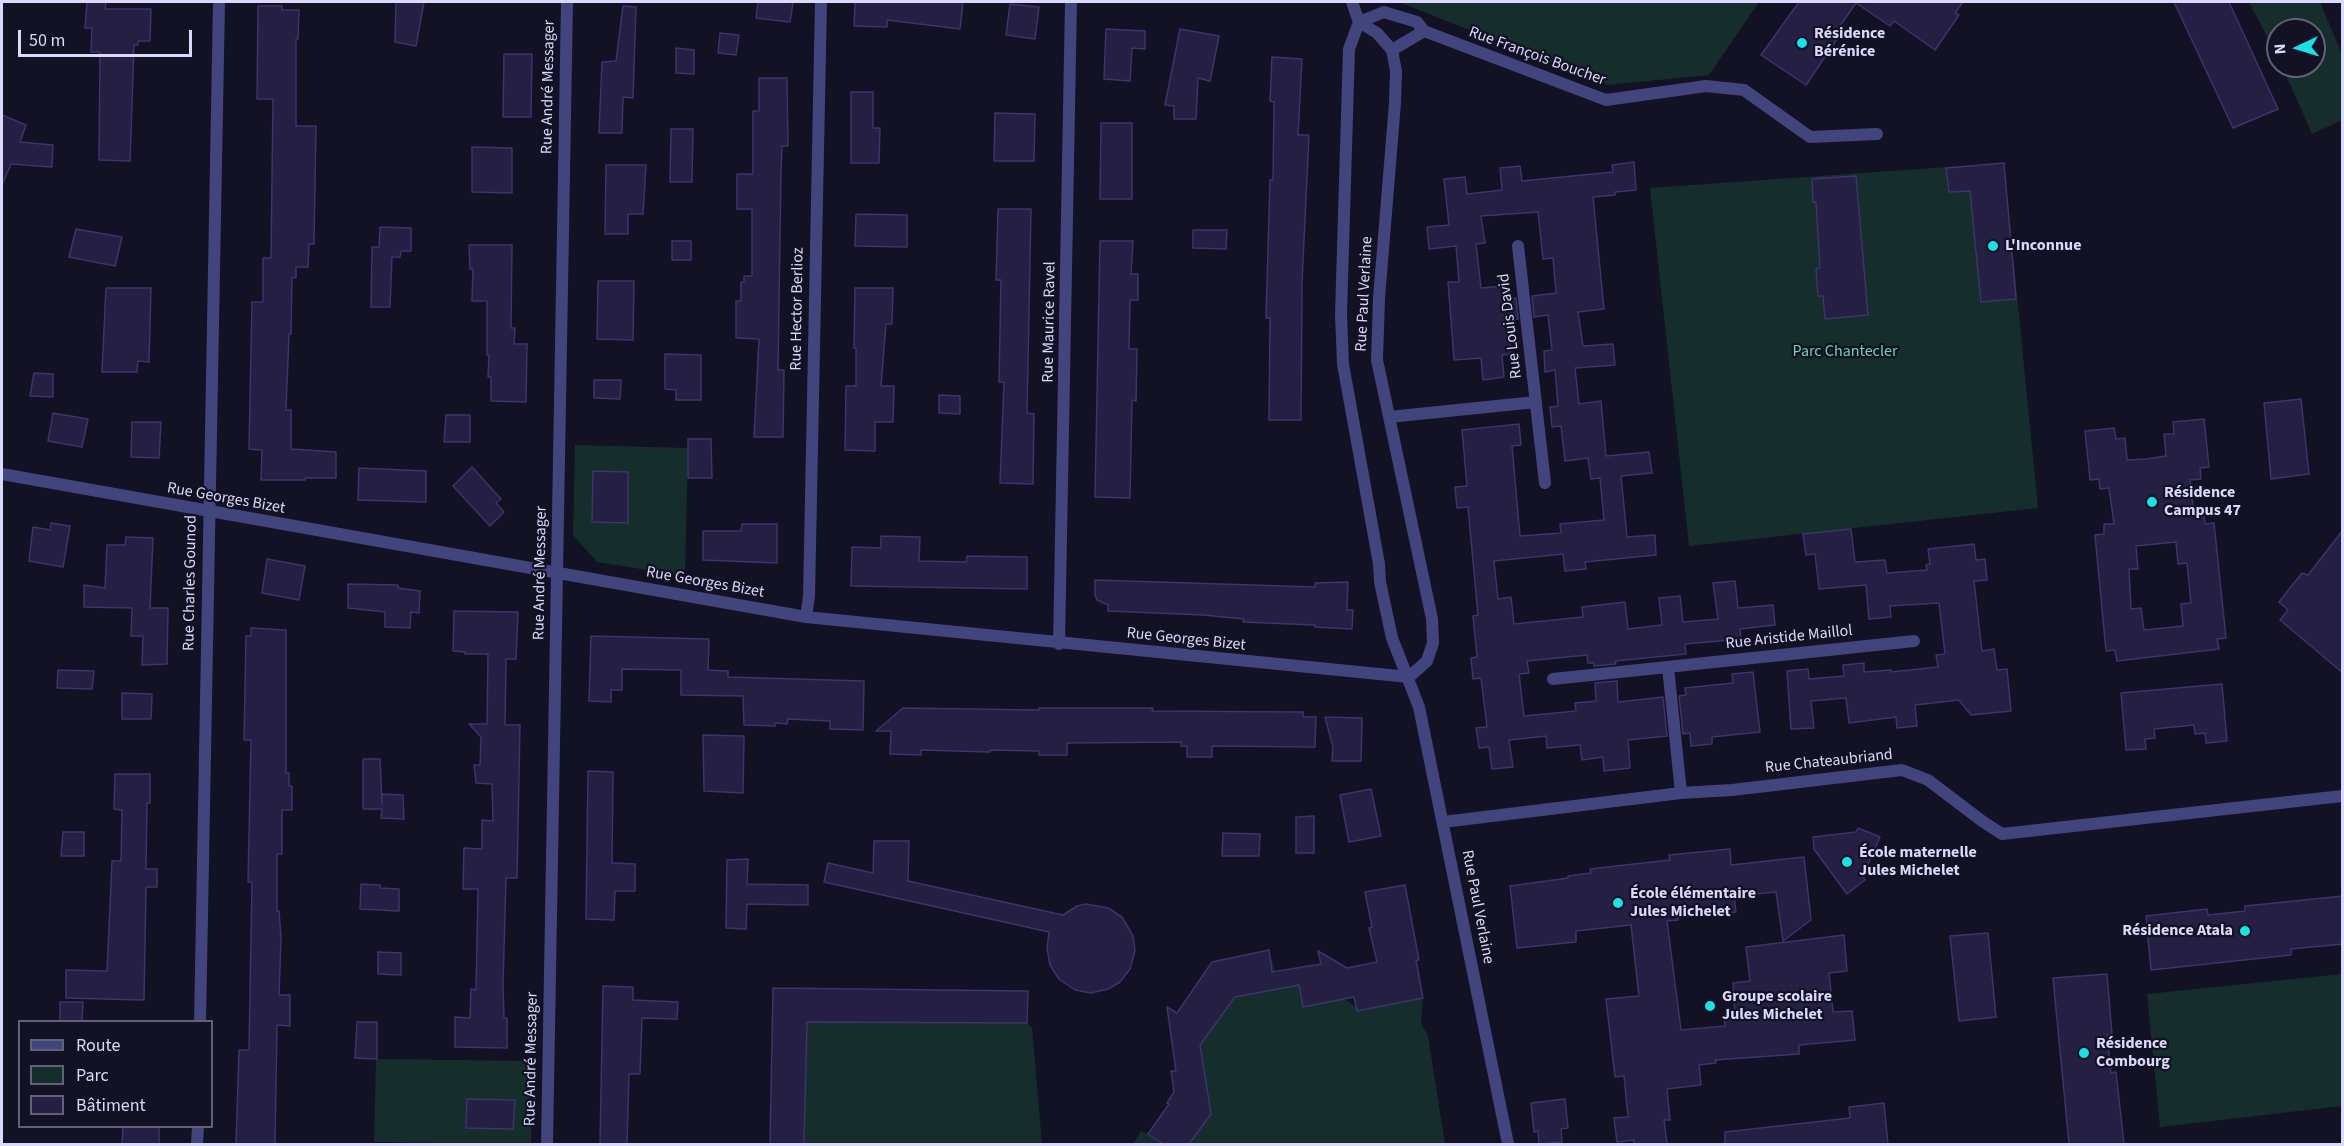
<!DOCTYPE html>
<meta charset="utf-8">
<style>
body{margin:0}
#map{position:relative;width:2344px;height:1146px;overflow:hidden;background:#131124;font-family:"Source Sans 3",sans-serif}
canvas{display:block}
.frame{position:absolute;inset:0;border:3px solid #dad9fb;pointer-events:none}
.legend{position:absolute;left:18px;top:1020px;width:195px;height:108px;box-sizing:border-box;background:#131124;border:2px solid #63617a;margin:0;padding:8px 10px;list-style:none;font-size:18px;color:#dad9fb}
.legend li{display:flex;align-items:center;gap:12px;height:30px}
.legend b{width:30px;border:2px solid #63617a}
.north{position:absolute;left:2266px;top:18px;width:60px;height:60px;box-sizing:border-box;background:#131124;border:2px solid #63617a;border-radius:50%;rotate:266deg;font-size:16px;font-weight:700;line-height:24px;text-align:center;color:#dad9fb}
.north::after{content:'';display:block;margin:auto;width:21px;height:27px;background:#19e1e6;clip-path:polygon(50% 0,100% 100%,50% 72%,0 100%)}
.scale{position:absolute;left:18px;top:30px;width:174px;height:27px;box-sizing:border-box;border:3px solid #dad9fb;border-top:0;padding-left:8px;font-size:18px;line-height:21px;white-space:nowrap;color:#dad9fb;-webkit-text-stroke:4px #131124;paint-order:stroke}
</style>
<div id="map">
<canvas width="2344" height="1146"></canvas>
<div class="frame"></div>
<ul class="legend">
<li><b style="height:8px;background:#42447e"></b>Route</li>
<li><b style="height:16px;background:#152e2b"></b>Parc</li>
<li><b style="height:16px;background:#241f43"></b>Bâtiment</li>
</ul>
<div class="north">N</div>
<div class="scale">50 m</div>
</div>
<script>
const ctx = document.querySelector('canvas').getContext('2d');
ctx.lineJoin = 'round';
function fillPath(path, color) { ctx.fillStyle = color; ctx.fill(path, 'evenodd'); }
const poly = rows => new Path2D(rows.map(r => 'M' + r).join(''));
function strokePath(path, color, width, dash) { ctx.strokeStyle = color; ctx.lineWidth = width; ctx.lineCap = dash ? 'butt' : 'round'; ctx.setLineDash(dash || []); ctx.stroke(path); }
function label(font, color, halo, rows, align = 'center') {
  ctx.font = font + ' "Source Sans 3",sans-serif'; ctx.lineWidth = 4.5; ctx.setLineDash([]); ctx.textBaseline = 'middle'; ctx.strokeStyle = halo; ctx.fillStyle = color; for (const [text, x, y, turn = 0] of rows) {
    ctx.save(); ctx.translate(x, y); ctx.rotate((+turn || 0) * Math.PI / 180); ctx.textAlign = isNaN(turn) ? turn : align; if (halo) ctx.strokeText(text, 0, 0); ctx.fillText(text, 0, 0); ctx.restore();
  }
}
fillPath(poly([
 [1399,2,1759,2,1709,75,1607,85],
 [2249,2,2320,2,2342,54,2342,120,2312,134,2282,66,2314,66,2314,30,2278,30,2278,58],
 [2004,163,2038,508,1689,546,1650,188],
 [575,445,688,448,685,576,597,562,573,535],
 [1269,950,1278,981,1296,968,1303,1006,1344,999,1355,1006,1357,1011,1423,998,1421,1023,1428,1036,1445,1144,1189,1144,1211,1114,1200,1045,1235,997,1275,989],
 [2342,974,2342,1106,2160,1127,2147,994],
 [807,1022,1027,1023,1032,1027,1042,1144,805,1144],
 [376,1059,532,1061,531,1144,374,1142],
 [1141,1131,1148,1134,1163,1144,1133,1144]
]), '#152e2b');
const building = poly([
 [87,2,106,2,105,9,151,9,150,41,138,41,138,45,134,45,130,161,99,160,100,52,91,52,92,28,85,28,87,2],
 [396,2,424,2,416,46,395,42,396,2],
 [758,2,793,2,790,22,756,18,758,2],
 [855,2,963,2,960,29,887,20,887,27,854,26,855,2],
 [1799,2,1963,2,1955,13,1959,15,1935,50,1894,21,1890,26,1856,3,1835,33,1839,36,1806,85,1761,55,1799,2],
 [2174,2,2229,2,2278,109,2233,128,2174,2],
 [1010,4,1039,7,1035,39,1006,35,1010,4],
 [258,6,282,6,282,10,299,10,298,39,296,39,296,126,316,126,314,244,309,244,308,267,296,267,296,278,292,277,291,334,289,334,286,410,291,410,291,449,336,452,336,478,305,478,305,480,261,480,262,450,249,449,252,302,263,302,263,258,271,258,273,99,257,99,258,6],
 [623,6,636,7,633,98,623,97,622,133,599,133,602,62,616,61,623,6],
 [1106,29,1145,31,1145,49,1132,48,1130,81,1104,79,1106,29],
 [1180,29,1219,36,1210,81,1198,78,1196,119,1174,119,1174,106,1165,105,1180,29],
 [720,33,739,35,736,55,718,53,720,33],
 [676,48,694,50,694,74,676,73,676,48],
 [504,54,532,54,531,117,503,117,504,54],
 [1272,57,1302,59,1298,135,1309,135,1302,282,1301,420,1269,420,1270,318,1266,318,1270,180,1273,180,1274,102,1270,101,1272,57],
 [759,78,787,78,788,146,782,146,781,170,778,370,784,370,783,437,754,437,759,339,736,338,736,301,741,301,741,282,744,282,744,276,752,276,752,209,737,209,737,174,753,174,753,111,759,111,759,78],
 [851,92,873,92,873,128,880,128,879,163,851,163,851,92],
 [995,113,1035,114,1034,161,994,161,995,113],
 [2,115,26,125,20,142,53,145,52,167,11,164,2,185,2,115],
 [1101,123,1132,123,1132,199,1100,199,1101,123],
 [671,129,693,129,692,182,670,182,671,129],
 [472,147,512,148,512,193,472,192,472,147],
 [1634,162,1636,190,1615,192,1615,195,1593,197,1604,309,1578,312,1583,346,1613,344,1615,365,1575,368,1579,404,1601,401,1606,456,1649,452,1652,473,1621,476,1627,537,1655,535,1656,555,1585,562,1586,569,1565,571,1563,554,1494,561,1498,599,1511,597,1514,624,1583,617,1582,607,1625,602,1628,629,1662,625,1659,598,1680,596,1683,622,1718,619,1713,583,1735,581,1738,608,1773,605,1775,625,1740,629,1741,639,1685,644,1686,654,1615,661,1616,664,1594,666,1594,663,1588,663,1587,655,1527,661,1529,673,1519,674,1524,716,1576,711,1575,703,1596,701,1595,683,1617,681,1618,702,1663,697,1667,736,1628,740,1630,768,1604,771,1603,757,1582,760,1580,745,1547,748,1546,736,1509,740,1513,767,1492,769,1489,747,1479,748,1476,728,1487,727,1481,678,1473,679,1471,658,1477,657,1473,616,1478,615,1468,507,1457,508,1455,487,1467,486,1462,430,1519,424,1521,445,1512,446,1520,536,1561,533,1560,524,1604,520,1600,478,1591,479,1588,458,1565,461,1561,426,1552,427,1550,407,1558,406,1555,370,1545,372,1544,351,1552,350,1548,315,1534,317,1532,296,1556,293,1553,258,1543,259,1538,212,1481,216,1485,243,1476,244,1481,288,1504,286,1505,299,1516,298,1518,319,1507,321,1511,354,1502,355,1504,377,1483,380,1481,358,1454,360,1448,282,1459,282,1456,246,1429,249,1427,227,1449,225,1444,179,1465,177,1467,194,1502,190,1500,168,1520,166,1522,181,1613,172,1612,165,1634,162],
 [2004,163,2016,299,1981,302,1970,191,1949,192,1946,168,2004,163],
 [606,165,646,165,643,214,628,214,628,234,605,234,606,165],
 [1856,176,1868,315,1825,319,1823,296,1818,296,1816,269,1820,268,1816,202,1813,202,1812,179,1856,176],
 [998,209,1031,209,1027,413,1034,414,1033,484,1000,483,1004,382,999,382,1001,280,996,280,998,209],
 [856,214,907,215,907,247,855,246,856,214],
 [380,227,411,228,411,251,401,251,400,257,392,257,390,307,371,307,372,247,379,247,380,227],
 [76,229,122,237,115,266,69,257,76,229],
 [1193,230,1227,230,1226,249,1193,248,1193,230],
 [672,241,691,241,691,260,672,260,672,241],
 [1100,241,1133,241,1131,274,1138,274,1138,300,1130,300,1129,349,1137,349,1136,401,1132,400,1130,498,1095,497,1100,241],
 [469,245,512,245,511,328,515,328,514,344,527,344,526,402,491,401,491,377,488,377,489,355,487,355,487,301,472,301,473,269,470,269,469,245],
 [598,281,634,281,633,340,597,339,598,281],
 [106,288,151,288,149,362,138,361,137,372,102,372,106,288],
 [855,288,893,288,892,324,886,324,881,386,894,386,893,422,875,422,875,451,845,450,846,386,856,386,856,348,854,348,855,288],
 [665,354,701,355,701,400,676,400,676,390,665,389,665,354],
 [34,373,53,374,53,397,30,396,34,373],
 [594,380,621,380,620,399,594,398,594,380],
 [939,395,960,396,960,414,939,413,939,395],
 [2301,399,2309,474,2271,479,2264,403,2301,399],
 [53,413,88,419,82,447,48,441,53,413],
 [446,415,470,415,470,442,444,442,446,415],
 [2204,419,2209,467,2200,468,2201,479,2190,480,2194,516,2204,515,2205,524,2214,523,2226,638,2217,639,2219,649,2117,661,2115,650,2106,651,2095,535,2104,534,2104,524,2114,524,2109,488,2100,489,2099,479,2090,480,2085,431,2114,428,2116,439,2125,438,2127,460,2146,459,2166,456,2164,434,2174,434,2173,422,2204,419],
 [2176,542,2178,564,2187,563,2191,603,2181,604,2183,626,2144,630,2141,608,2131,609,2129,569,2138,569,2136,546,2176,542],
 [132,422,161,422,159,458,131,457,132,422],
 [688,439,711,439,712,478,688,478,688,439],
 [472,467,501,499,496,503,504,512,490,526,453,486,472,467],
 [359,468,426,471,426,502,358,500,359,468],
 [593,471,628,472,628,523,592,522,593,471],
 [51,523,70,526,63,567,29,561,33,527,50,530,51,523],
 [742,524,777,524,777,563,703,560,703,531,741,531,742,524],
 [1851,529,1855,562,1885,560,1887,573,1927,570,1926,565,1930,564,1928,549,1974,544,1976,560,1985,559,1987,580,1974,581,1982,651,1994,649,1997,670,2007,669,2011,711,1971,715,1959,700,1915,705,1917,726,1897,728,1896,717,1849,723,1846,698,1811,701,1814,728,1791,729,1787,671,1808,669,1809,679,1844,676,1843,665,1864,663,1864,672,1891,670,1891,672,1938,667,1936,655,1945,654,1939,603,1890,606,1891,617,1869,619,1866,585,1819,589,1815,554,1806,555,1803,534,1851,529],
 [2343,530,2343,673,2280,620,2288,610,2279,602,2302,573,2308,575,2343,530],
 [881,536,920,537,919,561,966,562,967,556,1027,557,1027,589,851,586,852,547,881,548,881,536],
 [126,537,153,538,150,608,168,608,167,664,142,665,143,636,131,636,132,608,84,607,84,585,105,588,107,545,125,545,126,537],
 [267,559,305,566,299,600,262,593,267,559],
 [1095,580,1315,587,1315,583,1348,582,1347,610,1353,610,1352,629,1315,627,1315,625,1243,622,1244,619,1203,615,1108,611,1108,605,1097,600,1095,595,1095,580],
 [348,584,398,585,398,588,420,591,419,613,411,612,410,628,385,627,385,612,348,608,348,584],
 [454,611,518,612,516,659,506,659,505,725,520,725,517,878,506,878,503,985,504,1018,507,1018,507,1048,455,1047,455,1017,470,1018,471,989,476,990,478,889,463,889,464,848,482,849,482,820,493,821,492,784,476,783,474,765,480,765,481,737,469,724,487,724,488,654,465,654,465,652,453,651,454,611],
 [251,628,286,630,286,773,289,773,289,786,292,786,292,810,282,810,282,854,277,854,277,911,279,911,281,938,279,995,290,995,290,1026,277,1025,275,1144,236,1144,239,1050,249,1050,252,882,248,882,251,740,244,740,246,636,251,636,251,628],
 [591,636,709,639,708,670,728,671,728,677,864,681,863,730,830,729,830,721,788,719,787,724,775,723,775,726,744,725,743,696,681,695,681,670,622,669,622,690,611,690,611,702,589,701,591,636],
 [58,670,94,671,92,689,57,688,58,670],
 [1753,672,1760,732,1712,737,1712,744,1691,746,1690,733,1683,734,1679,696,1686,695,1685,688,1733,683,1732,674,1753,672],
 [2222,684,2227,741,2206,743,2205,733,2195,734,2194,725,2154,729,2155,738,2145,739,2146,749,2126,750,2121,693,2222,684],
 [122,693,152,694,151,719,122,719,122,693],
 [903,708,1039,710,1039,708,1153,708,1152,711,1303,712,1303,717,1316,717,1315,747,1212,746,1212,757,1187,757,1187,746,1181,746,1181,742,1067,743,1067,755,1039,755,1039,751,990,750,990,752,921,750,921,755,890,754,891,731,876,731,903,708],
 [1325,717,1362,718,1361,761,1332,761,1333,747,1325,717],
 [703,735,744,736,743,793,704,791,703,735],
 [363,759,380,759,382,804,382,794,403,795,404,819,381,818,382,809,363,809,363,759],
 [588,771,613,772,612,863,635,864,635,891,615,891,614,920,586,919,588,771],
 [115,774,150,774,150,803,147,803,146,869,157,869,157,887,146,887,144,1000,66,998,66,970,107,971,112,861,121,861,122,810,114,809,115,774],
 [1371,789,1381,836,1349,842,1340,795,1371,789],
 [1314,816,1314,853,1296,853,1296,817,1314,816],
 [1858,828,1880,837,1863,876,1865,880,1847,894,1814,849,1813,837,1856,832,1858,828],
 [63,832,84,832,84,856,61,856,63,832],
 [1223,833,1260,834,1259,856,1222,856,1223,833],
 [874,841,909,841,908,881,1063,915,1077,906,1086,904,1108,908,1122,917,1133,936,1135,950,1130,969,1120,982,1108,989,1091,993,1075,990,1059,979,1050,965,1047,948,1049,932,824,882,828,863,873,873,874,841],
 [1730,849,1731,865,1804,857,1811,920,1783,941,1776,892,1734,896,1736,912,1678,918,1678,920,1667,921,1681,1030,1725,1026,1724,1017,1735,1016,1733,983,1750,981,1746,947,1844,935,1847,971,1829,973,1833,1012,1852,1011,1855,1040,1799,1045,1799,1054,1715,1060,1716,1063,1699,1065,1701,1085,1667,1089,1670,1120,1664,1120,1667,1144,1634,1144,1634,1140,1617,1142,1614,1118,1628,1117,1624,1076,1615,1077,1606,999,1639,996,1631,925,1576,931,1576,942,1517,948,1510,886,1568,878,1568,876,1591,873,1590,869,1670,860,1669,855,1730,849],
 [748,859,747,884,808,885,808,905,747,904,746,929,726,928,727,860,748,859],
 [361,884,380,885,380,888,399,889,399,911,360,909,361,884],
 [1405,885,1419,960,1416,960,1423,998,1357,1011,1354,997,1303,1007,1299,985,1235,997,1200,1045,1211,1114,1189,1144,1163,1144,1148,1134,1169,1104,1167,1103,1174,1092,1171,1071,1176,1071,1167,1007,1177,1013,1212,962,1269,950,1272,972,1321,964,1318,951,1347,968,1377,962,1369,928,1372,927,1365,892,1405,885],
 [2343,896,2343,944,2291,949,2291,955,2151,970,2146,916,2207,909,2208,915,2245,911,2245,906,2343,896],
 [1988,933,1996,1017,1959,1021,1950,936,1988,933],
 [378,952,401,953,401,975,378,974,378,952],
 [2107,974,2112,1034,2107,1035,2111,1073,2116,1072,2124,1144,2069,1144,2053,978,2107,974],
 [603,986,633,987,633,1000,678,1002,677,1019,642,1018,640,1074,629,1074,627,1144,600,1144,603,986],
 [773,988,1028,991,1027,1023,807,1022,804,1144,770,1144,773,988],
 [60,1002,83,1002,82,1022,60,1022,60,1002],
 [357,1022,377,1022,377,1059,355,1058,357,1022],
 [467,1099,515,1100,513,1129,466,1128,467,1099],
 [1565,1099,1568,1128,1561,1129,1562,1142,1539,1144,1538,1131,1534,1132,1531,1103,1565,1099],
 [1884,1103,1888,1144,1725,1144,1725,1132,1850,1118,1849,1107,1884,1103],
 [123,1126,159,1126,159,1144,122,1144,123,1126]
]);
fillPath(building, '#241f43');
strokePath(building, '#3b346d', 1.5);
strokePath(poly([
 [1352,2,1359,22,1377,33,1392,50,1396,71,1395,103,1379,298,1377,360,1432,619,1433,643,1427,661,1409,677],
 [1359,22,1349,49,1341,314,1343,364,1379,564,1380,582,1392,638,1419,707,1508,1144],
 [1359,22,1384,12,1417,22,1424,31,1606,100,1706,86,1744,90,1810,137,1877,134],
 [1392,50,1424,31],
 [1518,246,1545,483],
 [1389,417,1536,402],
 [2,474,806,617,1409,677],
 [806,617,809,596,821,2],
 [1059,644,1071,2],
 [1668,667,1681,793],
 [1553,679,1914,641],
 [1443,822,1681,793,1732,790,1902,770,1928,780,1982,821,2002,834,2342,796],
 [200,1022,219,2],
 [197,1144,198,1126],
 [547,1144,567,2]
]), '#42447e', 12);
for (const [x, y, r, color] of [
 [1802,43,6,"#19e1e6"],
 [1993,246,6,"#19e1e6"],
 [2152,502,6,"#19e1e6"],
 [1847,862,6,"#19e1e6"],
 [1618,903,6,"#19e1e6"],
 [2245,931,6,"#19e1e6"],
 [1710,1006,6,"#19e1e6"],
 [2084,1053,6,"#19e1e6"]
]) { const dot = new Path2D(); dot.arc(x, y, r, 0, 2 * Math.PI); ctx.fillStyle = color; ctx.fill(dot); strokePath(dot, '#131124', 2); }
label('bold 16px', '#dad9fb', '#131124', [
 ["Résidence",1814,34],
 ["Bérénice",1814,52],
 ["L'Inconnue",2005,246],
 ["Résidence",2164,493],
 ["Campus 47",2164,511],
 ["École maternelle",1859,853],
 ["Jules Michelet",1859,871],
 ["École élémentaire",1630,894],
 ["Jules Michelet",1630,912],
 ["Résidence Atala",2233,931,"right"],
 ["Groupe scolaire",1722,997],
 ["Jules Michelet",1722,1015],
 ["Résidence",2096,1044],
 ["Combourg",2096,1062]
], 'left');
label('16px', '#dad9fb', '#131124', [
 ["Rue François Boucher",1537,57,20],
 ["Rue André Messager",549,87,-89],
 ["Rue Paul Verlaine",1365,294,-87],
 ["Rue Hector Berlioz",798,309,-89],
 ["Rue Maurice Ravel",1050,322,-89],
 ["Rue Louis David",1511,326,-97],
 ["Rue Georges Bizet",226,499,10],
 ["Rue André Messager",541,573,-89],
 ["Rue Charles Gounod",191,583,-89],
 ["Rue Georges Bizet",705,583,10],
 ["Rue Aristide Maillol",1789,638,-6],
 ["Rue Georges Bizet",1186,640,6],
 ["Rue Chateaubriand",1829,762,-6],
 ["Rue Paul Verlaine",1477,907,79],
 ["Rue André Messager",532,1059,-89]
]);
label('16px', '#6cd4b2', '#131124', [
 ["Parc Chantecler",1845,352]
]);
</script>
